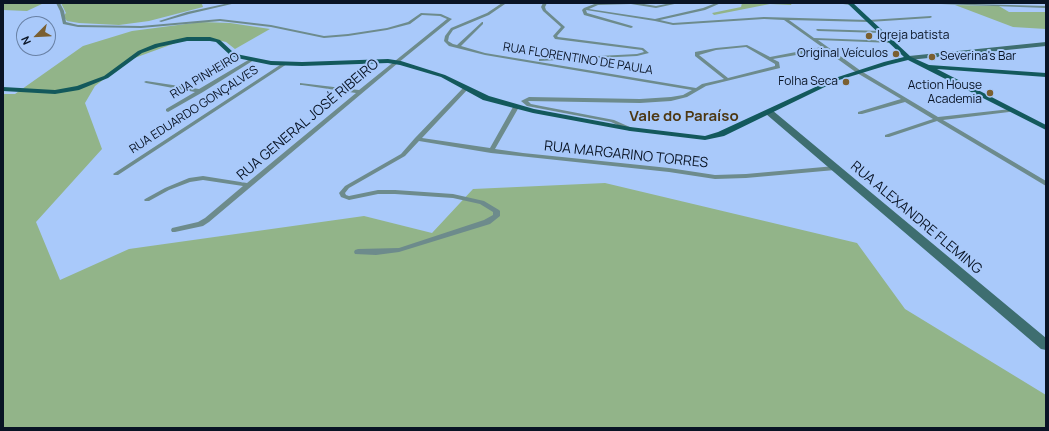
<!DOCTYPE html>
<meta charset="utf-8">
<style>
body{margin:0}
#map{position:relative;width:1049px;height:431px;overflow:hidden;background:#a9c9fa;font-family:Manrope,sans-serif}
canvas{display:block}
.frame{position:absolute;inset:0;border:4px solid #091425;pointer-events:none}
.north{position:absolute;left:16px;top:16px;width:40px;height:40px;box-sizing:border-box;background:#a9c9fa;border:1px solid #6981a5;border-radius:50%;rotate:246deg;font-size:11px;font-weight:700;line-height:16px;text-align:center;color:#091425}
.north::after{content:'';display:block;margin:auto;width:14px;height:18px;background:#7a5f31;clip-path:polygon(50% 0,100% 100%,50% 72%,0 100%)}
</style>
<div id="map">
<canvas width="1049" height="431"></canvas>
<div class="frame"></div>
<div class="north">N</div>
</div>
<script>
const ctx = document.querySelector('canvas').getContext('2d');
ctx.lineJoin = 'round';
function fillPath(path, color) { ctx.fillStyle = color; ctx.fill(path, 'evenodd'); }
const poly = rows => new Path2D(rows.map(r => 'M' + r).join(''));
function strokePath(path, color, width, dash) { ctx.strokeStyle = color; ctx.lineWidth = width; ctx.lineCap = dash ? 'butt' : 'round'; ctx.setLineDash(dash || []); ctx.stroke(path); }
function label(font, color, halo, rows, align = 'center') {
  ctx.font = font + ' Manrope,sans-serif'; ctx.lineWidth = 4; ctx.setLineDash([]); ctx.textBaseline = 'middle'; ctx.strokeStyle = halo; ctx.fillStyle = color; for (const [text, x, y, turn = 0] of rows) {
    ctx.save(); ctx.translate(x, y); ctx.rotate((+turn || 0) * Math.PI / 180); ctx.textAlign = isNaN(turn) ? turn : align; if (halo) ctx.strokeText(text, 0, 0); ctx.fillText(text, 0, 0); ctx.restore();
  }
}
fillPath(poly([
 [3,3,44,3,27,11,3,10],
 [61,3,205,3,202,4,203,7,149,21,119,25,79,23,67,21,63,16,66,13],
 [742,3,792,3,791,5,770,4,714,15,712,13,741,7],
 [955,5,999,6,1009,12,1046,12,1046,29,1013,27],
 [201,22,230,23,270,29,235,49,226,42,217,40,181,41,129,60,95,86,85,103,102,149,36,222,60,280,129,249,364,216,432,233,473,189,605,183,857,243,905,309,1046,395,1046,428,3,428,3,94,15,94,83,46,132,31]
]), '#92b489');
fillPath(poly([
 [56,3,60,3,64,11,66,22,78,25,141,26,220,19,271,25,324,36,348,34,387,28,408,22,421,13,441,14,452,19,398,63,209,222,203,226,175,232,172,232,171,230,172,228,198,222,205,218,243,186,203,180,190,182,169,190,149,201,145,201,144,200,145,199,165,188,189,178,203,176,247,183,356,93,302,85,300,85,300,83,359,90,447,19,440,16,422,15,410,24,387,30,348,36,324,38,271,27,220,21,141,28,78,27,63,24,60,11,56,3],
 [229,3,236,3,189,14,161,22,159,21,187,12,229,3],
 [502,3,505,4,489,15,453,30,449,36,448,41,453,44,457,45,482,22,483,22,483,24,461,46,485,53,696,88,702,84,724,79,695,56,695,52,716,48,747,45,770,57,822,47,784,20,764,19,673,25,655,21,586,10,587,13,632,26,633,27,631,28,584,15,582,10,584,8,597,3,638,3,656,6,671,3,679,3,656,8,631,4,598,5,589,9,655,19,703,8,716,3,721,3,705,10,660,20,673,23,764,17,869,20,931,16,932,17,930,18,869,22,789,20,814,38,894,41,894,43,892,43,818,40,861,71,938,117,1011,109,1011,111,1009,112,943,120,1046,181,1046,186,937,121,889,137,885,137,885,135,933,119,905,102,862,114,858,114,858,112,901,99,857,73,825,50,773,59,779,62,780,68,706,86,687,97,671,101,640,103,528,101,531,104,541,106,614,120,632,128,632,130,630,131,611,122,527,106,521,101,529,97,640,99,671,97,683,95,692,90,485,55,449,46,444,41,445,36,451,28,487,13,502,3],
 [746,47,775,64,775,66,728,78,699,55,716,50,746,47],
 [543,3,547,3,545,7,546,10,565,27,557,36,558,37,643,48,649,53,637,56,539,61,539,59,541,59,637,54,644,52,642,50,555,39,553,36,561,27,543,11,541,7,543,3],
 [835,3,851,3,853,4,851,5,835,3],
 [939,3,1046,6,1046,8,941,4,939,3],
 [817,29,881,31,883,32,881,33,818,31,816,30,817,29],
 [250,59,254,60,203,92,168,112,166,111,166,109,195,92,146,83,144,82,146,81,199,89,250,59],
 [283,63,287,64,118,175,114,175,113,174,283,63],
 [466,86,468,87,468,89,422,138,490,148,513,107,516,105,519,107,495,149,523,153,669,168,715,175,746,174,835,166,838,168,835,170,746,178,715,179,669,172,491,153,419,141,405,156,349,188,345,193,346,195,349,196,378,190,395,190,453,194,484,201,499,210,500,211,500,216,490,224,399,252,376,255,355,254,354,252,355,250,358,249,399,248,484,220,493,215,493,212,480,204,453,198,395,194,378,194,349,200,341,197,339,193,345,186,401,154,415,138,464,87,466,86]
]), '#6d8b8c');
fillPath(poly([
 [1046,42,1046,46,909,60,906,58,909,56,1046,42],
 [766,110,772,110,1046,338,1046,350,1041,349,766,114,766,110]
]), '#3e6e70');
fillPath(poly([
 [847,3,853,3,911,57,929,65,1046,73,1046,77,937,69,1046,125,1046,130,908,60,888,65,839,80,724,136,705,140,630,131,533,113,483,100,441,77,400,65,388,63,302,66,271,65,237,58,230,55,216,42,210,41,187,41,159,47,142,53,108,78,79,90,55,94,3,91,3,87,55,90,77,86,104,76,138,51,155,44,187,37,210,37,220,40,234,53,241,55,271,61,302,62,388,59,401,61,445,75,489,96,534,109,630,127,705,136,718,132,835,78,884,62,904,57,847,3]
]), '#13595c');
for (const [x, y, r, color] of [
 [869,36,4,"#7a5f31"],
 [896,54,4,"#7a5f31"],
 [932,57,4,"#7a5f31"],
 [846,82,4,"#7a5f31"],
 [990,93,4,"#7a5f31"]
]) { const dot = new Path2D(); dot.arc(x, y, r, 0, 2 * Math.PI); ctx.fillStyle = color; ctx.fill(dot); strokePath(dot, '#a9c9fa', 1.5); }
label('12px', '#091425', '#a9c9fa', [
 ["Igreja batista",877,36,"left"],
 ["Original Veículos",888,54],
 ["Severina's Bar",940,57,"left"],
 ["Folha Seca",838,82],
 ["Action House",982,86],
 ["Academia",982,100]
], 'right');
label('12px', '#091425', '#a9c9fa', [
 ["RUA FLORENTINO DE PAULA",578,59,9],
 ["RUA PINHEIRO",205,76,-31],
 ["RUA EDUARDO GONÇALVES",194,110,-33]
]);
label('14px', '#091425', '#a9c9fa', [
 ["RUA GENERAL JOSÉ RIBEIRO",308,120,-40],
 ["RUA MARGARINO TORRES",626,155,6],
 ["RUA ALEXANDRE FLEMING",916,218,40]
]);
label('bold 15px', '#4d3813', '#a9c9fa', [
 ["Vale do Paraíso",684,117]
]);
</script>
